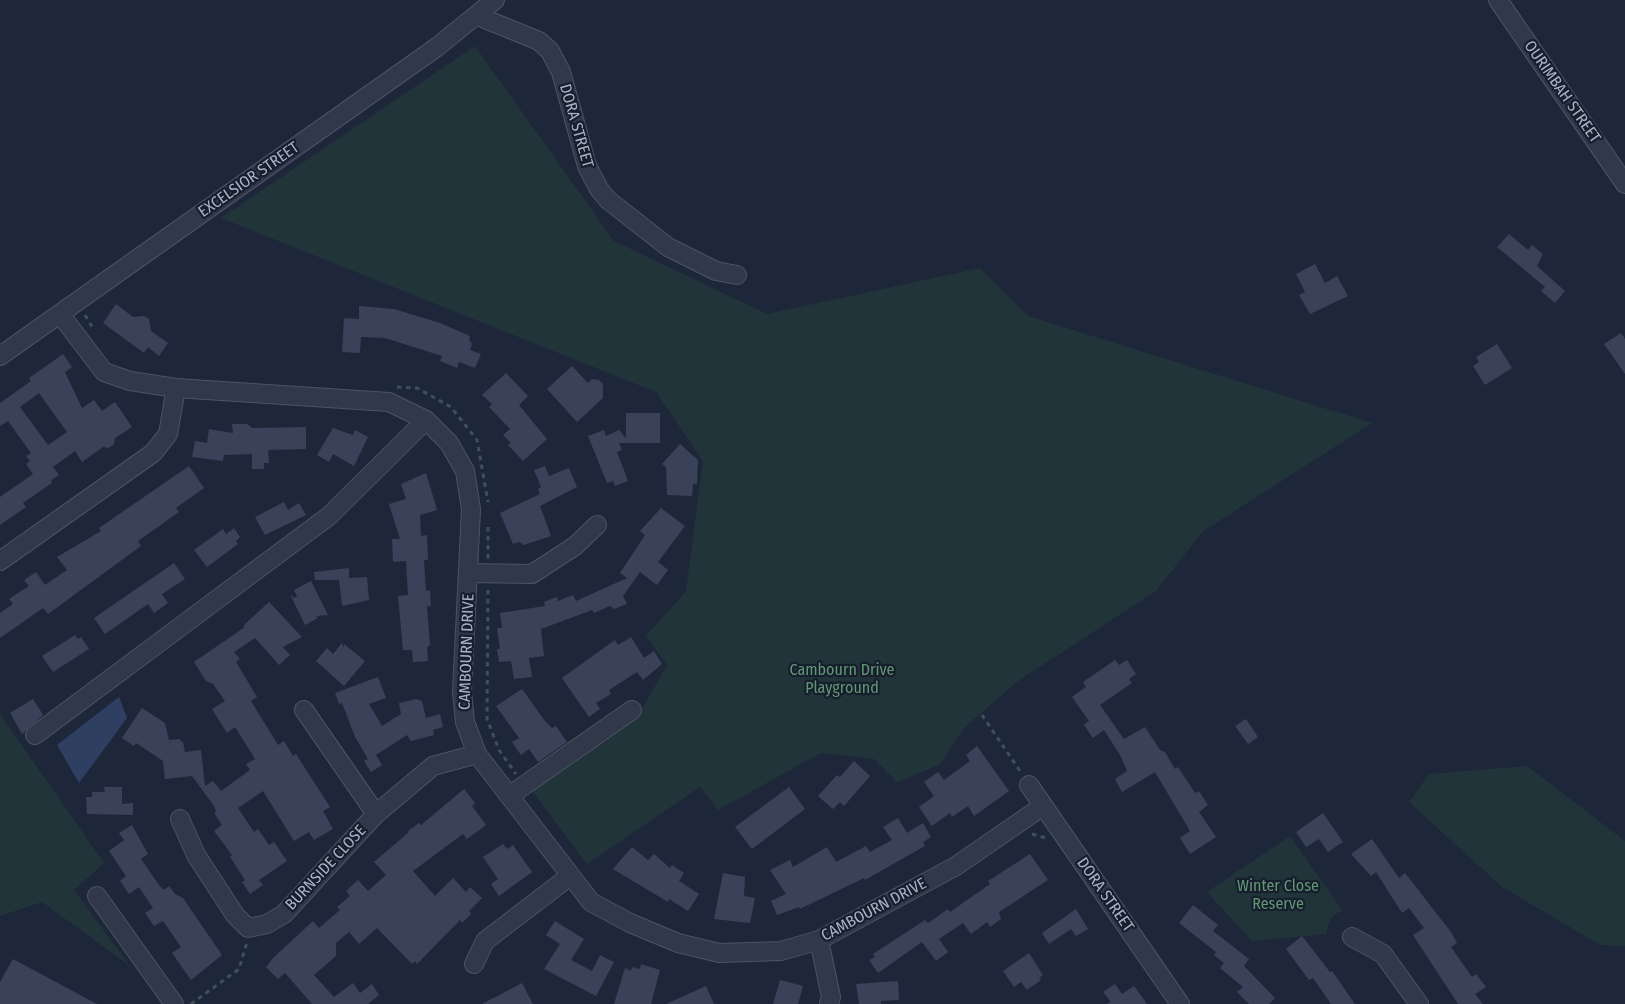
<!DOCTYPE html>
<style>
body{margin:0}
canvas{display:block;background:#1e2639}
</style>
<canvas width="1625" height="1004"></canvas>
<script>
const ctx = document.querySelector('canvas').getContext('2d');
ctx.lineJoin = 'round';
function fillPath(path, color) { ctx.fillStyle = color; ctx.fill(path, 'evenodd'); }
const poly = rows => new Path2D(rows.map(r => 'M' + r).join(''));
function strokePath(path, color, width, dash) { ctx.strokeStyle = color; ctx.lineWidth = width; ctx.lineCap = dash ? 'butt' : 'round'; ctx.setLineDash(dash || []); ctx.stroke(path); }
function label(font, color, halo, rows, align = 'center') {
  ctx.font = font + ' "Fira Sans Condensed",sans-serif'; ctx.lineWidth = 4.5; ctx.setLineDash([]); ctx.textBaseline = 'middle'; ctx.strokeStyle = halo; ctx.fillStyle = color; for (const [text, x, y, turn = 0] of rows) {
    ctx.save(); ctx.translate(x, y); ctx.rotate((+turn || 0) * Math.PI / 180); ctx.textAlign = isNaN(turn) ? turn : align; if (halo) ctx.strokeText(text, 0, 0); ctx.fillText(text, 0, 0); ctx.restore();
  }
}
fillPath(poly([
 [475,46,614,241,767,314,980,268,1028,316,1372,423,1202,532,1156,591,1018,681,965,727,939,765,897,782,874,759,821,753,718,810,700,787,587,864,529,787,641,711,667,665,646,636,686,591,703,461,656,392,221,218],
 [0,714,104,863,74,890,130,966,42,902,0,916],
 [1527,766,1625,841,1625,946,1600,945,1502,887,1409,802,1429,774],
 [1290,836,1343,911,1335,914,1329,922,1326,934,1252,941,1207,892]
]), '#20343a');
fillPath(poly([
 [119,697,127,718,79,783,57,745]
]), '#2f3f62');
fillPath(poly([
 [1509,234,1528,250,1532,245,1543,254,1537,266,1565,291,1555,303,1541,291,1545,287,1497,247],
 [1315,264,1325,283,1337,276,1348,296,1310,314,1299,295,1305,292,1296,274],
 [116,304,133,317,144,316,149,319,151,331,168,343,159,356,148,347,144,353,103,323],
 [359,306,394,309,440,323,470,336,469,340,472,344,470,350,481,354,475,368,459,362,457,368,440,361,442,356,385,338,361,337,360,353,342,352,344,318,359,319],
 [1621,333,1625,339,1625,374,1604,344],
 [1497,344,1512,368,1485,385,1473,366,1479,362,1476,357],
 [63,354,72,367,65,372,82,408,94,400,102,411,115,402,132,427,115,438,114,444,109,448,103,447,82,462,75,451,53,467,59,475,51,480,52,483,23,503,26,507,0,525,0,497,33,474,26,464,30,461,26,456,31,453,8,421,0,426,0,403,31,381,29,378],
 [39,393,67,432,48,445,20,407],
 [572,366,588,383,592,379,599,380,603,384,603,398,577,422,547,389],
 [506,373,528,396,519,405,547,439,523,461,508,445,511,443,503,435,510,429,489,407,492,404,482,395],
 [626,413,660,413,660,443,619,443,622,450,617,452,628,481,615,486,613,481,607,483,588,436,604,430,606,436,619,430,626,438],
 [232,424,247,424,252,428,306,427,306,449,268,450,269,463,264,463,264,469,252,469,252,454,224,455,223,461,192,457,195,441,207,443,209,429,233,433],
 [333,428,353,435,355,430,368,437,354,466,333,454,329,462,317,455],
 [680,444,698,460,697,484,693,484,692,496,667,495,666,467,662,464],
 [189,466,204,488,176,508,179,512,138,541,141,546,48,614,43,608,0,638,0,613,13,604,9,599,29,586,24,580,36,572,45,585,67,570,57,557,101,531,99,528],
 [545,466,549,476,569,468,577,487,540,506,551,536,524,545,519,542,513,544,500,513,540,494,538,489,541,487,534,470],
 [426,473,437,510,420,515,421,536,427,535,428,560,424,560,426,591,430,590,431,606,427,606,430,645,427,647,428,661,413,662,412,650,403,650,398,596,408,595,406,561,393,562,392,539,400,539,389,504,406,499,401,484],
 [284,502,288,510,299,503,306,515,265,535,255,517],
 [661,508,685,526,658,562,668,570,657,585,640,572,623,596,627,604,614,609,610,606,594,613,592,610,541,629,544,656,529,658,532,677,514,679,511,661,499,662,497,649,500,649,497,628,502,628,500,613,545,606,544,602,557,597,558,601,573,595,576,601,627,578,620,573,645,535,640,531],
 [234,528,240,537,236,541,238,544,207,567,194,550,223,529,226,534],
 [174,563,185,579,162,594,168,603,154,613,148,604,105,634,94,618],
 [349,568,349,578,367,577,369,600,342,606,339,580,315,580,314,572],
 [311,581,328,615,316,616,318,618,305,625,290,594,294,598,297,596,294,590],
 [269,602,302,637,283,647,290,655,279,665,255,638,234,652,240,659,236,662,257,697,251,701,278,745,284,741,293,756,296,754,330,807,323,811,333,829,314,840,309,832,294,841,263,791,238,808,254,832,258,829,269,845,274,842,287,861,259,880,263,885,250,894,242,882,245,880,230,857,232,855,214,831,222,825,214,813,216,812,214,806,192,776,165,779,163,761,136,743,134,746,122,738,142,708,165,723,169,740,179,739,183,742,185,752,201,750,205,786,213,781,221,791,250,770,246,764,255,759,235,727,227,733,212,709,225,701,213,684,206,681,194,662,245,627,243,626],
 [75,635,78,639,81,637,89,649,53,672,42,656],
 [631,637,644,658,654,651,662,664,643,680,637,672,609,690,611,694,596,703,600,709,589,717,562,678,615,640,618,645],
 [342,643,344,648,344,644,365,661,344,686,316,661,327,648,333,654],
 [1115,660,1119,665,1127,660,1136,674,1129,679,1132,683,1100,705,1124,739,1145,727,1160,750,1165,752,1175,769,1178,767,1195,793,1199,791,1208,805,1199,812,1216,837,1190,854,1180,838,1190,831,1155,772,1122,792,1115,779,1127,771,1120,755,1104,730,1093,738,1084,725,1089,721,1072,697,1086,687,1083,682],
 [378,677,386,698,369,704,382,726,401,714,399,703,416,699,422,701,426,718,440,714,443,727,433,730,434,735,411,741,407,735,376,755,382,765,371,772,364,761,368,759,355,737,342,703,339,704,335,693],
 [522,689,545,721,552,728,556,726,567,742,538,762,529,749,521,755,512,742,519,738,496,706],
 [33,699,43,715,22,734,10,713],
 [1246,719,1258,737,1248,744,1235,726],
 [977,746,1009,791,974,816,968,806,952,817,950,813,932,826,919,807,934,796,924,782,938,772,944,780,970,761,966,755],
 [854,761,870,776,844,806,840,802,833,809,818,796,837,775,840,777],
 [104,787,122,787,122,804,133,803,133,815,87,814,86,797,92,797,92,792,105,792],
 [789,787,805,809,752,849,735,827],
 [464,789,475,803,472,806,486,825,467,839,463,834,413,871,435,896,453,878,466,892,470,887,482,898,469,911,471,914,462,923,460,920,417,964,415,961,412,964,377,928,359,944,349,932,336,943,336,956,314,975,334,997,353,983,360,993,372,984,379,995,368,1004,312,1004,285,973,278,979,266,967,274,957,313,921,319,928,340,910,337,907,350,896,346,891,358,880,368,891,386,875,374,862,409,832,408,831,419,823,421,825],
 [1323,813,1343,842,1328,852,1319,839,1306,847,1296,832],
 [898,818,907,833,923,823,931,837,923,842,925,846,865,880,864,878,800,909,799,907,777,915,771,901,786,894,770,870,790,860,793,867,827,847,836,862,866,846,870,852,892,840,883,827],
 [132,825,148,854,141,859,159,885,164,890,169,886,175,894,183,898,222,955,191,980,172,953,181,947,163,921,154,926,145,913,153,908,139,887,129,894,120,881,126,876,109,851,124,840,119,833],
 [1372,839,1399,878,1405,873,1451,932,1457,943,1451,947,1472,977,1476,974,1486,987,1475,994,1483,1004,1458,1004,1413,935,1424,928,1409,908,1402,913,1376,872,1371,876,1351,854],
 [503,844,507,849,513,845,532,872,499,896,491,884,498,879,483,857],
 [632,847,648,860,654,854,670,868,672,865,684,873,679,881,699,894,688,911,669,899,668,902,613,869],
 [1030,854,1048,880,999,912,1001,919,990,927,987,922,971,934,963,923,939,939,948,952,936,961,922,942,878,973,869,960,875,957,873,954,925,920,928,923,948,909,950,912,990,884,988,881],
 [723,873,745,877,744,896,755,898,750,923,714,919],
 [1193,905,1218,925,1213,931,1249,959,1244,966,1275,998,1269,1004,1249,1004,1237,992,1243,987,1220,968,1224,963,1214,955,1216,952,1179,923],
 [1076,909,1088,929,1076,936,1071,929,1049,944,1042,933],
 [555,921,584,939,571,960,592,971,600,955,614,962,596,996,544,969,560,944,546,935],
 [1302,936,1330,972,1332,971,1355,1004,1331,1004,1313,978,1309,980,1286,949],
 [1029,953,1043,975,1039,978,1041,980,1027,990,1021,982,1014,987,1003,971],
 [13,959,97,1004,0,1004,0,982],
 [641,964,660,970,651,1004,614,1004,625,968,631,971,632,967,640,969],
 [780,980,803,986,798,1004,773,1004],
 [898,981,899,1000,881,1001,881,1004,859,1004,856,984],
 [522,983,533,1004,482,1004],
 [1115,984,1122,994,1134,986,1147,1004,1107,1004,1111,1002,1103,992],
 [706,986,714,1004,666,1004]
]), '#394259');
const minor = poly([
 [1498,0,1625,184],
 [479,14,485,19,539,41,550,51,561,72,587,166,599,189,608,200,668,247,716,271,737,275],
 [60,314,104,372,130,381,176,388,389,402,426,420,449,443,465,471,471,509,462,692,465,722,477,754,591,902,630,923,678,943,719,953,781,951,819,940,956,866,1043,806],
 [0,356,437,47,495,0],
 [0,561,153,453,168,434,176,388],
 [469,573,532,574,575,546,597,525],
 [304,710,376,814],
 [35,735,329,516,426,420],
 [1029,785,1180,1004],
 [509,796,632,710],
 [180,819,196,855,235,915,248,928,267,924,284,914,376,814,433,766,477,754],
 [97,896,174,1004],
 [1352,937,1383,954,1419,1004],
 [819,940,831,997,829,1004],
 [474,964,485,941,570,876]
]);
strokePath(minor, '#4c5364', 20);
strokePath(poly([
 [85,315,94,330],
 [397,387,417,388,451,407,477,440,488,502],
 [488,527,488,559],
 [488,590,487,719,499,750,516,774],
 [982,715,1020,771],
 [1032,834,1046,838],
 [191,1004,239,969,247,942]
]), '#3d5157', 3, [4.5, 4.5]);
strokePath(minor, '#313849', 18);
label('16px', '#abb2c6', '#171e2d', [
 ["OURIMBAH STREET",1562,92,55],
 ["DORA STREET",576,126,74],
 ["EXCELSIOR STREET",249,180,-35],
 ["CAMBOURN DRIVE",467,652,-88],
 ["BURNSIDE CLOSE",326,868,-47],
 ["DORA STREET",1105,895,55],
 ["CAMBOURN DRIVE",874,910,-28]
]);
label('16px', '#619874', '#171e2d', [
 ["Cambourn Drive",842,671],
 ["Playground",842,689],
 ["Winter Close",1278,887],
 ["Reserve",1278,905]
]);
</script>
